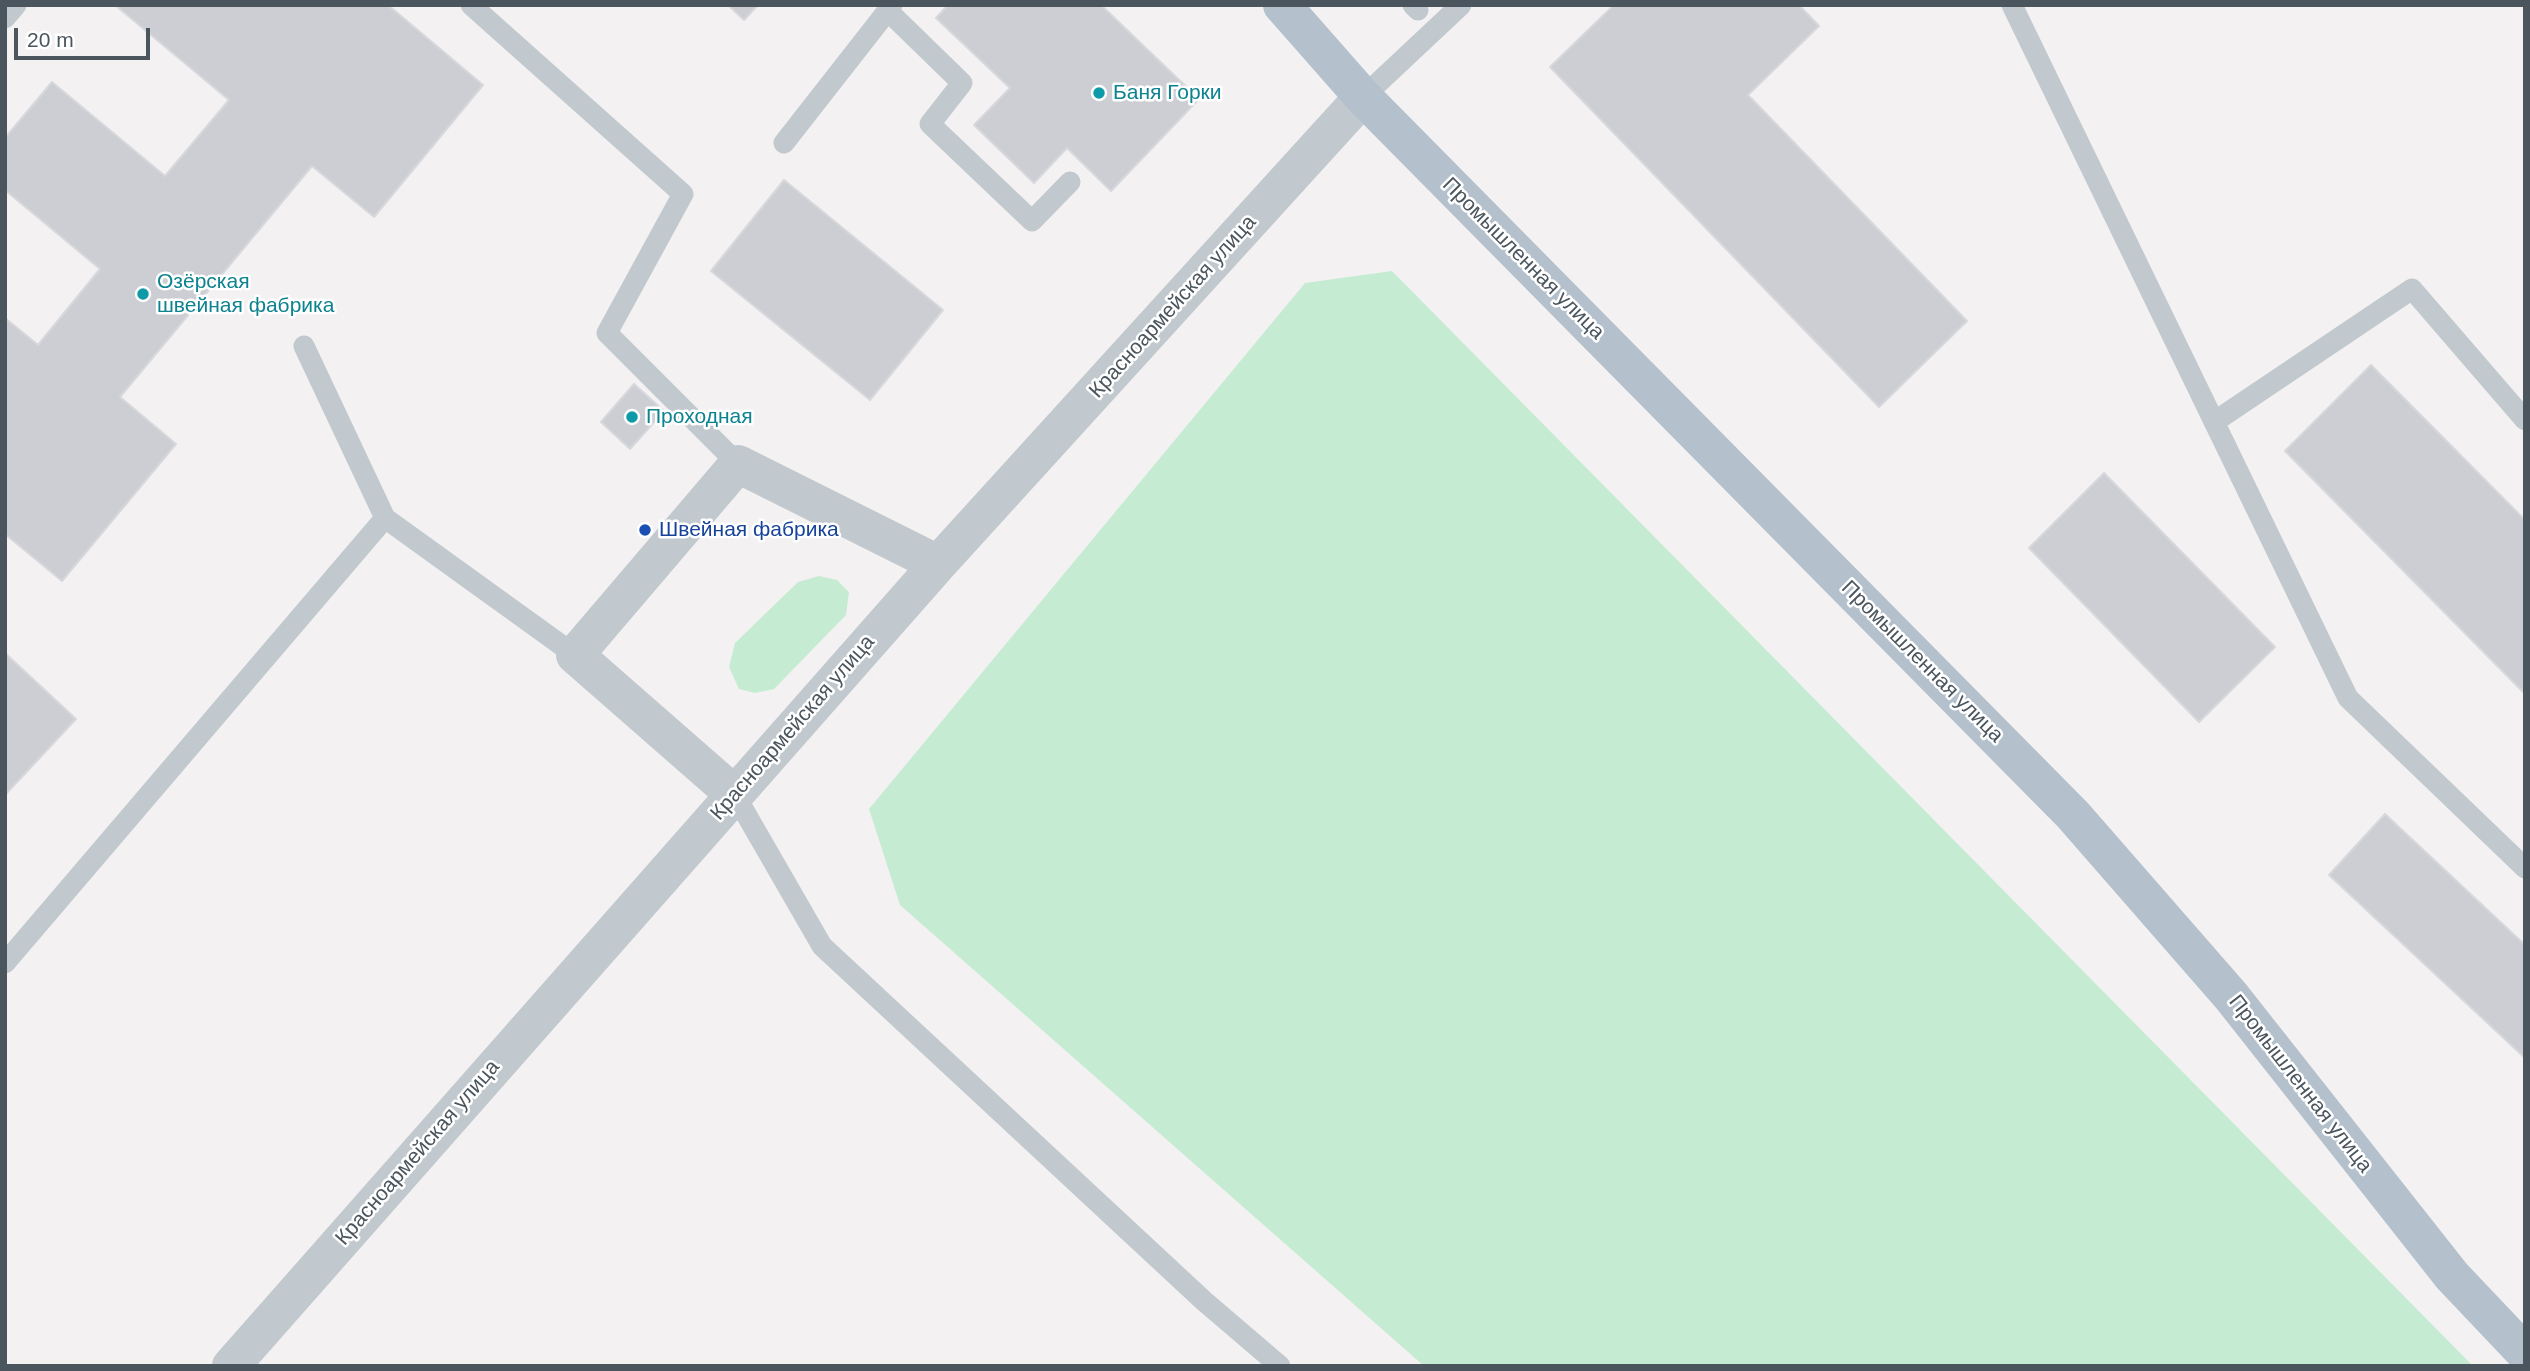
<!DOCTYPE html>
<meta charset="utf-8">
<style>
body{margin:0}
#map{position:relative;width:2530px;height:1371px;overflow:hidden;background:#f3f1f1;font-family:Helvetica,sans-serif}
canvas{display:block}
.frame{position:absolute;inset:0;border:7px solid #4b555d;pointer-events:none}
.scale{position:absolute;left:14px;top:28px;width:136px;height:32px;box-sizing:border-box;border:4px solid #4b555d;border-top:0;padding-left:9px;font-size:21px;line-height:24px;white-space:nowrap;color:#4b555d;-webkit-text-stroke:5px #fff;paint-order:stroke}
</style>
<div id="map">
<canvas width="2530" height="1371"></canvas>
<div class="frame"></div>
<div class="scale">20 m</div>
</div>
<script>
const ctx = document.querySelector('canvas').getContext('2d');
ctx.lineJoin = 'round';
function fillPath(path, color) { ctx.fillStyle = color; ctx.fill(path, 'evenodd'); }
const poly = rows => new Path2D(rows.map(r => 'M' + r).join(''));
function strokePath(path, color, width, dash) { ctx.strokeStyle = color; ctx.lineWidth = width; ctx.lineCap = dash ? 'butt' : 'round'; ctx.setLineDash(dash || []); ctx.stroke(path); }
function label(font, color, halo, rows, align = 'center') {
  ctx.font = font + ' Helvetica,sans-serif'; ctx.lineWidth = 5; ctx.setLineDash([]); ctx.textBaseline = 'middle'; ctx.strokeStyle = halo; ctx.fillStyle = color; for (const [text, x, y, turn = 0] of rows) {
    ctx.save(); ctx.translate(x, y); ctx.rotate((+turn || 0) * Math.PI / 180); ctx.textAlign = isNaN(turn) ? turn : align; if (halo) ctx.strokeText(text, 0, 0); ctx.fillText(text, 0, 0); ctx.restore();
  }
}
fillPath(poly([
 [1392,271,2473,1366,1424,1366,900,905,869,809,1305,283],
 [819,576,837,580,849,592,846,615,774,689,755,693,739,689,729,667,735,643,798,582]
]), '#c5ecd3');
const building = poly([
 [115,5,388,5,483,85,374,217,312,166,120,397,176,444,62,581,5,534,5,318,38,345,100,269,5,190,5,138,52,82,165,176,229,100,115,5],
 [728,5,758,5,744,20,728,5],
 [948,5,1101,5,1199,99,1111,191,1067,148,1034,183,974,125,1010,88,936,18,948,5],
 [1614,5,1799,5,1819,26,1748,95,1967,321,1879,407,1550,67,1614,5],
 [784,180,943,310,870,400,711,271,784,180],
 [2371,365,2525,520,2525,694,2285,451,2371,365],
 [634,384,664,411,630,449,601,422,634,384],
 [2104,473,2275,647,2199,722,2029,548,2104,473],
 [5,653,76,719,5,795,5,653],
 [2385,814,2525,945,2525,1058,2329,875,2385,814]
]);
fillPath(building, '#ccced3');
strokePath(building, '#d6d8dc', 2);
strokePath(poly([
 [471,5,683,194,607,333,738,464],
 [1413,5,1418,10],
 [2012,5,2348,698,2525,868],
 [888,11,962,83,930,124,1032,221,1070,182],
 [5,18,16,5],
 [1363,97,1461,5],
 [784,143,892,5],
 [304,346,385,518,575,655],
 [2214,422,2412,289,2525,420],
 [735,795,822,946,1204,1301,1280,1366],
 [5,963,385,518]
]), '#c1c9ce', 21);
strokePath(poly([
 [735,795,575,655,738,464,938,564],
 [231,1366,938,564,1363,97]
]), '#c1c9ce', 38);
strokePath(poly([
 [1282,5,1363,97,2073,815,2231,996,2452,1276,2525,1353]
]), '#b4c1cd', 38);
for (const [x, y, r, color] of [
 [1099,93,7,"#0f9aa8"],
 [143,294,7,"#0f9aa8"],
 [632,417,7,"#0f9aa8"],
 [645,530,7,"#1a4fb4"]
]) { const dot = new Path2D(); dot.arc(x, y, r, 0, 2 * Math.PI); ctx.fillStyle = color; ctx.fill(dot); strokePath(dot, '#fff', 2.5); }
label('21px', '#0d838f', '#fff', [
 ["Баня Горки",1113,93],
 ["Озёрская",157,282],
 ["швейная фабрика",157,306],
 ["Проходная",646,417]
], 'left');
label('21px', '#4b555d', '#fff', [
 ["Промышленная улица",1523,259,45],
 ["Красноармейская улица",1173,307,-48],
 ["Промышленная улица",1922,662,45],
 ["Красноармейская улица",793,728,-49],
 ["Промышленная улица",2300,1084,52],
 ["Красноармейская улица",418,1153,-49]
]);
label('21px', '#164399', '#fff', [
 ["Швейная фабрика",659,530]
], 'left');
</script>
